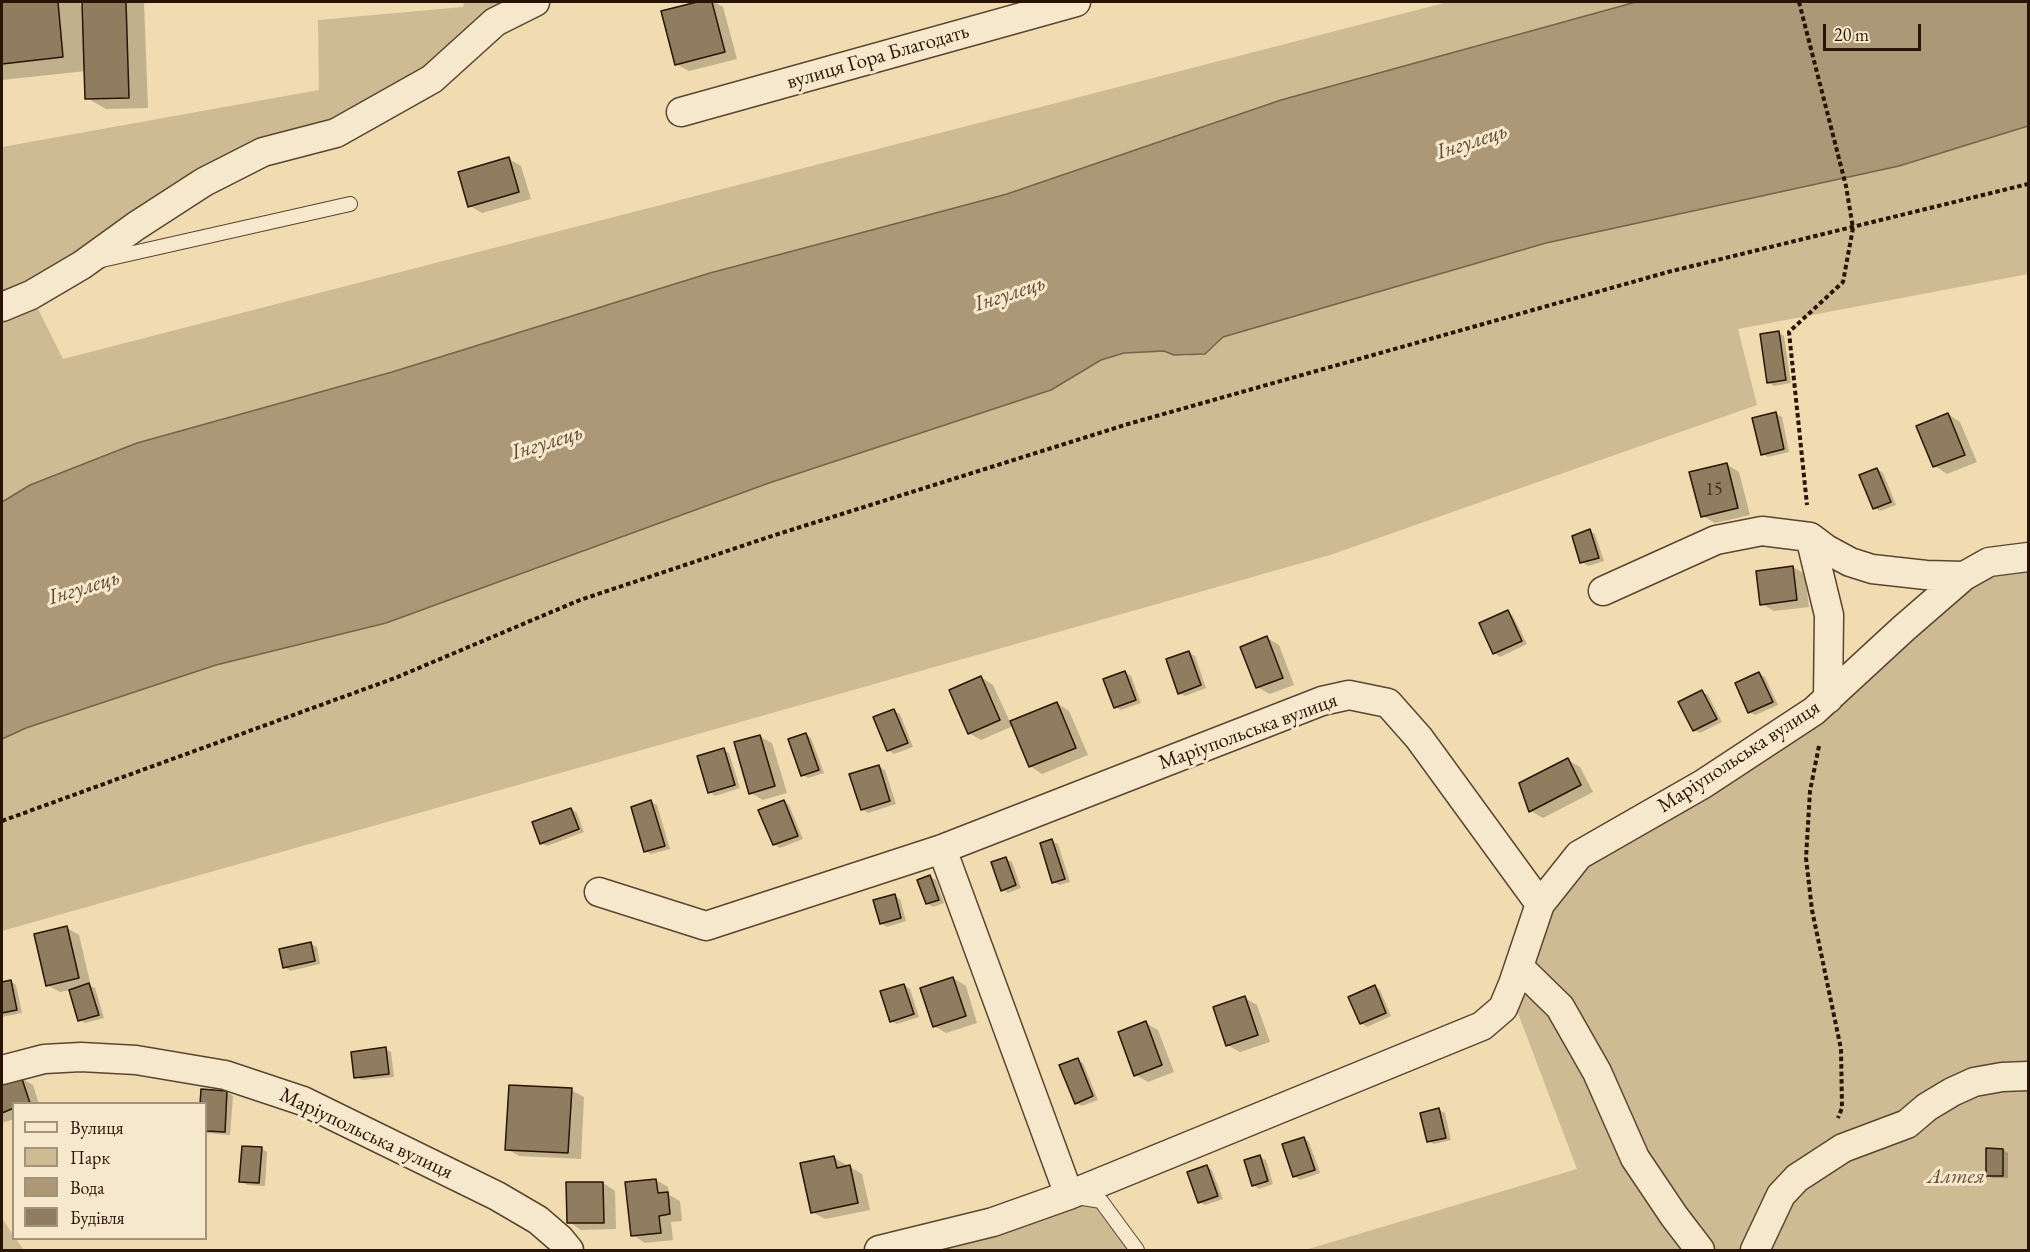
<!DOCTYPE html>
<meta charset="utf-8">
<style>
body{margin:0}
#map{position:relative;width:2030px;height:1252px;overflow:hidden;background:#f0dcb0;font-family:"EB Garamond",serif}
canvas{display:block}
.frame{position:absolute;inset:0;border:3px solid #291305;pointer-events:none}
.legend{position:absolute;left:12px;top:1102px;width:195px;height:138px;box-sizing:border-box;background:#f5e8cc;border:2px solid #a3937c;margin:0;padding:8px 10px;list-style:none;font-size:18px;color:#291305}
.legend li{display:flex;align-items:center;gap:12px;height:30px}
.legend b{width:30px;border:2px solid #a3937c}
.scale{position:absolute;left:1823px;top:24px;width:98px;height:27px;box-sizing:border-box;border:3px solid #291305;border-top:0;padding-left:8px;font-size:18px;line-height:21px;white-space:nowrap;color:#291305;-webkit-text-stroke:4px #f5e8cc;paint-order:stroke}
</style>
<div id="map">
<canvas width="2030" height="1252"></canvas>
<div class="frame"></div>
<ul class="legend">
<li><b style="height:8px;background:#f5e8cc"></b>Вулиця</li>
<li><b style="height:16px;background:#ceba93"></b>Парк</li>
<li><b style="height:16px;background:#ac9876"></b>Вода</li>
<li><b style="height:16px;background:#907c5e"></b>Будівля</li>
</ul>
<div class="scale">20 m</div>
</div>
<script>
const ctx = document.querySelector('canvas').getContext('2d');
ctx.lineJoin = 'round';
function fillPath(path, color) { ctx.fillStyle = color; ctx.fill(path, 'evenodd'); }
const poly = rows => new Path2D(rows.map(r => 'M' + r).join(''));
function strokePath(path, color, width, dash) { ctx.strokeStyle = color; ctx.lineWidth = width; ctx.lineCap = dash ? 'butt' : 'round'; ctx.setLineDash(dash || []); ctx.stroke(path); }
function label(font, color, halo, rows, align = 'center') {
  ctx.font = font + ' "EB Garamond",serif'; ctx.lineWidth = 6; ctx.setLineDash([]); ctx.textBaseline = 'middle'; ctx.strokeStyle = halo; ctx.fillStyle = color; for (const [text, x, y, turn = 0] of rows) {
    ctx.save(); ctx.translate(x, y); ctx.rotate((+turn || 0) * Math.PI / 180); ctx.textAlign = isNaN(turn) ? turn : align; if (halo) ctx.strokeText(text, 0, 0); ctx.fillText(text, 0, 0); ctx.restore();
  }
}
fillPath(poly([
 [464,2,535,2,432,79,263,152,31,295,63,359,1448,2,1636,2,1281,100,1007,194,710,273,392,372,137,443,30,485,2,502,2,147,319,90,318,20,463,7],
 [2028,126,2028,274,1738,329,1757,405,1330,555,2,931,2,739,26,728,216,665,386,623,769,483,1051,390,1101,360,1124,353,1164,351,1174,355,1186,356,1210,350,1223,337,1546,243,1899,166],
 [2028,557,2028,1250,1305,1250,1577,1169,1510,992,1579,855,1703,784,1964,576],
 [1101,1201,1142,1250,883,1250,993,1222],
 [2,1218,13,1235,14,1238,16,1239,24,1250,2,1250]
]), '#ceba93');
const water = poly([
 [1636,2,2028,2,2028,126,1899,166,1546,243,1223,337,1205,354,1174,355,1164,351,1124,353,1101,360,1051,390,769,483,386,623,216,665,26,728,2,739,2,502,30,485,137,443,392,372,710,273,1007,194,1281,100,1636,2]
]);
fillPath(water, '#ac9876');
strokePath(water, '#786349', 1.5);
fillPath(poly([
 [2,2,80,2,81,6,83,6,83,2,144,2,148,108,106,109,87,98,86,71,2,80],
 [703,2,714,2,723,7,737,59,689,71,676,64,662,12],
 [509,159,521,166,531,199,482,213,470,206],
 [1779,333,1784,336,1791,383,1774,386,1768,382],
 [1776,414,1782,417,1789,452,1768,457,1762,454],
 [1948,414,1960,422,1977,462,1947,474,1935,466],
 [1726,464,1739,472,1750,515,1715,523,1703,516],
 [1877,469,1883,473,1896,505,1880,511,1874,508],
 [1590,531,1595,534,1604,561,1588,566,1582,562],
 [1793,567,1805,574,1809,607,1774,611,1762,604],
 [1508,612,1513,616,1527,644,1500,657,1495,653],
 [1267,638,1279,645,1294,685,1270,694,1257,687],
 [1189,653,1195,656,1206,688,1185,696,1179,693],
 [1125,672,1131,676,1141,703,1121,710,1115,707],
 [1759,674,1765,677,1778,705,1755,715,1749,712],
 [981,677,993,685,1010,722,1057,703,1069,711,1088,755,1042,774,1030,766,1013,726,981,740,969,733],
 [1702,692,1708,695,1722,722,1700,733,1694,730],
 [894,711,900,714,913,747,894,754,888,750],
 [806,734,811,738,824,773,808,778,802,775],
 [759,736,772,743,787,793,763,800,751,793],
 [723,750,729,753,740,788,715,796,710,792],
 [1568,760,1580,767,1593,792,1543,818,1531,811],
 [879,767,885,770,896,804,868,813,862,809],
 [783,801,789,805,803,839,780,848,774,844],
 [651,802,657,805,670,849,651,854,645,851],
 [571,809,577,813,584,832,547,846,541,843],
 [1052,841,1058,844,1070,882,1059,885,1054,882],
 [1006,859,1012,862,1021,888,1008,893,1002,889],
 [930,877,936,880,944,903,933,907,927,903],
 [894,896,900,899,906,921,887,927,881,923],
 [67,928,79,935,91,986,95,988,104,1018,85,1023,80,1020,70,990,60,992,47,985],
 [311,944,317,947,320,964,290,971,285,967],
 [953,978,966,986,977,1023,946,1033,934,1026],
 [10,981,16,985,22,1013,2,1017,2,983],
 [904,985,910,989,919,1017,897,1024,891,1021],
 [1375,987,1380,990,1391,1016,1367,1027,1361,1023],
 [1245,998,1257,1005,1270,1042,1240,1052,1227,1045],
 [1145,1023,1158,1030,1174,1072,1148,1082,1136,1075],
 [385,1049,391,1052,394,1077,362,1080,356,1077],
 [1078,1060,1083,1063,1098,1100,1082,1106,1076,1103],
 [21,1078,33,1085,39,1104,14,1104,14,1119,2,1123,2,1085],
 [571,1090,584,1097,581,1159,519,1156,507,1149],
 [202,1091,227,1092,233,1096,230,1135,206,1133,206,1104],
 [1439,1110,1445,1113,1451,1140,1434,1144,1428,1141],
 [1303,1138,1309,1142,1320,1173,1300,1180,1294,1176],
 [262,1149,267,1152,265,1186,247,1185,241,1181],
 [2003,1150,2008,1153,2008,1178,1993,1178,1987,1175],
 [1260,1157,1266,1160,1273,1184,1259,1189,1253,1185],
 [834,1158,847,1165,847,1168,850,1167,862,1174,870,1210,825,1219,812,1212],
 [1207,1167,1212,1170,1223,1199,1205,1205,1199,1202],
 [656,1180,668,1187,669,1195,680,1201,682,1221,671,1222,673,1240,645,1243,633,1235],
 [603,1183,615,1191,616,1229,581,1230,569,1222]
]), '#0003');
const building = poly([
 [2,2,58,2,63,57,2,64,2,2],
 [82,2,126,2,129,98,85,99,82,2],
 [697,2,712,2,725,52,675,65,661,11,697,2],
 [509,157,519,192,468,207,458,172,509,157],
 [1779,331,1786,380,1767,383,1760,334,1779,331],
 [1776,412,1784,449,1761,455,1752,418,1776,412],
 [1948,413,1965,455,1933,467,1916,426,1948,413],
 [1727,463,1738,508,1701,517,1689,472,1727,463],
 [1877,468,1891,502,1873,509,1859,475,1877,468],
 [1590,529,1599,558,1580,563,1572,536,1590,529],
 [1793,566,1797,600,1760,605,1756,571,1793,566],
 [1508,610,1522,641,1493,654,1479,623,1508,610],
 [1267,636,1283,678,1256,688,1240,647,1267,636],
 [1189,651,1201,685,1178,694,1166,659,1189,651],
 [1125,671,1136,700,1114,708,1103,679,1125,671],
 [1759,672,1773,702,1748,713,1735,683,1759,672],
 [981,676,1000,720,968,734,949,690,981,676],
 [1702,690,1717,719,1693,731,1678,702,1702,690],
 [1057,702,1076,748,1029,767,1010,721,1057,702],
 [894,709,908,743,887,751,873,717,894,709],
 [806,733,819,770,801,776,788,739,806,733],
 [760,735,775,786,749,794,734,742,760,735],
 [724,748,735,785,708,793,697,756,724,748],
 [1568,758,1581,785,1529,812,1519,783,1568,758],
 [879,765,890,801,861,810,849,774,879,765],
 [651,800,665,846,644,852,631,807,651,800],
 [784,800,798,836,773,845,758,810,784,800],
 [571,808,579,829,540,844,532,822,571,808],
 [1052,839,1065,879,1052,883,1040,843,1052,839],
 [1006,857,1016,885,1001,891,991,862,1006,857],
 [930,875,939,900,926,904,917,880,930,875],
 [895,894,901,918,880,924,873,900,895,894],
 [67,926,79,978,46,986,34,934,67,926],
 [311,942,315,961,283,968,279,949,311,942],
 [953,977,966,1016,933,1027,920,988,953,977],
 [11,980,17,1010,2,1013,2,982,11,980],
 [89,983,99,1015,78,1021,69,990,89,983],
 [904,984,914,1014,890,1022,880,991,904,984],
 [1375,985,1386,1013,1360,1024,1348,997,1375,985],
 [1245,996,1258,1035,1226,1046,1213,1007,1245,996],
 [1146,1021,1162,1065,1134,1076,1118,1032,1146,1021],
 [386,1047,389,1074,354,1078,351,1052,386,1047],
 [1078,1058,1093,1096,1075,1104,1059,1065,1078,1058],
 [21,1076,30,1103,14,1104,14,1108,2,1113,2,1083,21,1076],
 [509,1085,572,1088,568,1153,505,1150,509,1085],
 [201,1089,227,1091,225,1132,206,1131,206,1104,200,1104,201,1089],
 [1439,1108,1446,1138,1427,1142,1420,1113,1439,1108],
 [1304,1137,1315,1170,1293,1177,1282,1144,1304,1137],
 [242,1146,262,1147,259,1183,239,1182,242,1146],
 [1986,1148,2003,1149,2003,1176,1986,1176,1986,1148],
 [1260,1155,1268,1181,1252,1186,1244,1160,1260,1155],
 [834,1156,837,1168,850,1165,858,1203,811,1213,800,1163,834,1156],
 [1207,1165,1218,1196,1198,1203,1187,1172,1207,1165],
 [656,1179,658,1193,668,1192,670,1214,659,1216,661,1233,631,1236,625,1182,656,1179],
 [566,1182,603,1182,604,1223,567,1223,566,1182]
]);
fillPath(building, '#907c5e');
strokePath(building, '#291305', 1.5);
const service = poly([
 [102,260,350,204],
 [1077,1197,1101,1201,1137,1250]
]);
const minor = poly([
 [681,112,1076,2],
 [2,307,31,295,82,265,136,226,204,182,263,152,336,133,432,79,495,22,535,2],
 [1810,537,1829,615,1828,699],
 [1603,591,1716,540,1762,531,1810,537,1826,549,1850,562,1872,569,1926,575,1964,576],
 [942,849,1069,1195],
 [599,892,706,926,942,849,1322,701,1349,695,1388,703,1419,738,1540,904],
 [1519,967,1560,1007,1597,1072,1635,1158,1674,1216,1700,1250],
 [2,1070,44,1059,81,1057,136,1060,225,1075,303,1101,497,1196,538,1220,560,1239,569,1250],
 [879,1250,993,1222,1069,1195,1482,1026,1503,1008,1513,984,1540,904,1579,855,1703,784,1814,711,1904,628,1964,576,1989,562,2028,557],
 [1755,1250,1781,1195,1797,1178,1843,1148,1907,1124,1927,1107,1952,1092,1974,1082,2002,1077,2028,1076]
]);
strokePath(service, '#5b4530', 16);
strokePath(minor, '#5b4530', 31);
strokePath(poly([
 [1799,2,1846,186,1853,228,1843,282,1789,332,1807,505],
 [1819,746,1810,791,1806,858,1812,910,1841,1049,1842,1108,1838,1118],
 [2,821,395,678,580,600,775,535,1128,424,1668,272,2028,184]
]), '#291305', 4, [4.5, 3]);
strokePath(service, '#f5e8cc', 14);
strokePath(minor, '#f5e8cc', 28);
label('18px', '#432d1b', null, [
 ["15",1714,490]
]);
label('21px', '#291305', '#f5e8cc', [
 ["вулиця Гора Благодать",878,57,-16],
 ["Маріупольська вулиця",1248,732,-20],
 ["Маріупольська вулиця",1739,757,-33],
 ["Маріупольська вулиця",366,1134,25]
]);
label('italic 21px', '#634d37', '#f5e8cc', [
 ["Алтея",1956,1177]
]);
label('italic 22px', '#5d4832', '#f5e8cc', [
 ["Інгулець",1472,142,-18],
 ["Інгулець",1010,294,-18],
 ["Інгулець",547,443,-17],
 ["Інгулець",84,588,-17]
]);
</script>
